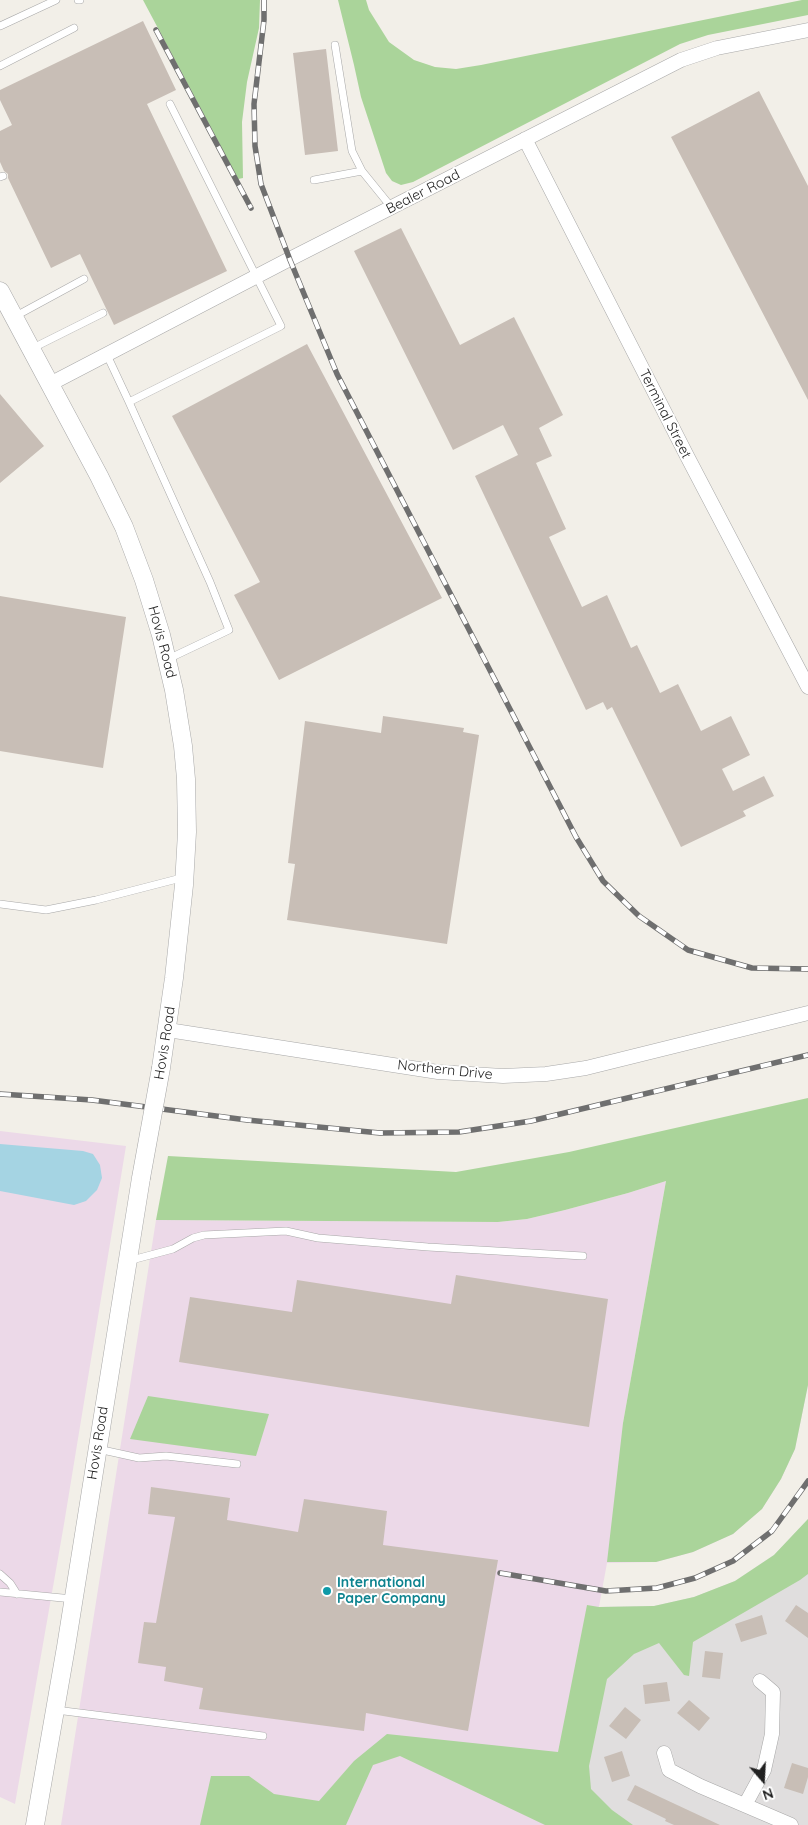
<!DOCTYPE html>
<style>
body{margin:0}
#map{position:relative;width:808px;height:1825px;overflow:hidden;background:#f2efe8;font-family:Quicksand,sans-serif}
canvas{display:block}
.north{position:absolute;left:738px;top:1755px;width:50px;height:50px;-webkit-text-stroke:4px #fff;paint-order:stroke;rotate:161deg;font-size:14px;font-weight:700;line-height:20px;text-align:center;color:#212121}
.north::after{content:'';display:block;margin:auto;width:18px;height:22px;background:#212121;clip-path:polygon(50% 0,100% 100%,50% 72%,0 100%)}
</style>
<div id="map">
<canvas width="808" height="1825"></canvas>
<div class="north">N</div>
</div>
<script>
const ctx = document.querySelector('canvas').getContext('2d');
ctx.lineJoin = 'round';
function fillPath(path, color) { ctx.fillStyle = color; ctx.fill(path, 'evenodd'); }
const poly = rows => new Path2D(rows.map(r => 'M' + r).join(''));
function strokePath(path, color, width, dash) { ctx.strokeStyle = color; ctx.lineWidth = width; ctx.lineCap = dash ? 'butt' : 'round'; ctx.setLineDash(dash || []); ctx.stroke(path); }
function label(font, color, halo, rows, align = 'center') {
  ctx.font = font + ' Quicksand,sans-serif'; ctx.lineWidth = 4; ctx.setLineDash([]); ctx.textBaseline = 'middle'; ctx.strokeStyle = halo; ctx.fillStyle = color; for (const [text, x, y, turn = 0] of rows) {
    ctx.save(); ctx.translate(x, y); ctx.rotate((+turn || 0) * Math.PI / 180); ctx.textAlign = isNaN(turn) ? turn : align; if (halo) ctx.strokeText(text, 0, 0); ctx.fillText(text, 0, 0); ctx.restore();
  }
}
fillPath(poly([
 [808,1519,808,1825,559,1825,599,1607,654,1606,694,1597,735,1581,774,1555]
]), '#e0dede');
fillPath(poly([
 [0,1131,126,1146,64,1524,15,1804,0,1797],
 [666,1181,623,1423,808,1385,795,1449,781,1479,762,1509,733,1534,693,1552,656,1562,607,1563,559,1825,61,1825,156,1220,498,1222,527,1219,565,1210,628,1193]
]), '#ecd9e8');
fillPath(poly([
 [143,0,260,0,259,28,247,82,242,122,243,178,238,179],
 [338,0,366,0,369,10,389,42,414,60,435,67,456,69,481,65,802,0,808,0,808,15,708,35,680,44,413,182,401,185,392,181,386,173,361,97,354,65],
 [808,1098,808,1385,795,1449,781,1479,762,1509,733,1534,693,1552,656,1562,607,1562,623,1423,666,1181,628,1193,565,1210,527,1219,498,1222,156,1220,168,1156,456,1172,569,1152],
 [148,1396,269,1414,256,1456,130,1439],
 [808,1519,808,1574,800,1580,693,1642,689,1676,684,1675,659,1643,634,1654,607,1679,589,1766,591,1789,612,1810,633,1825,545,1825,400,1756,373,1765,346,1825,200,1825,211,1776,249,1776,274,1794,319,1801,354,1761,387,1734,558,1752,587,1605,599,1607,654,1606,694,1597,735,1581,774,1555]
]), '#aad49a');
fillPath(poly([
 [0,1144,83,1151,93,1154,100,1165,102,1178,97,1190,86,1201,74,1205,0,1191]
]), '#a5d4e3');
fillPath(poly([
 [143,21,176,90,147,104,227,271,114,325,80,254,51,268,8,178,8,174,4,171,0,162,0,131,12,125,0,100,0,90],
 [326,49,338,151,305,155,293,53],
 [759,91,808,186,808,400,671,137],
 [401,228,460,345,514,317,563,415,539,428,552,456,536,463,566,529,549,537,582,607,607,595,631,648,637,645,660,693,678,684,701,731,731,716,750,755,722,769,733,791,764,776,774,796,743,811,746,816,681,847,612,707,607,710,603,702,586,710,475,476,518,455,503,425,453,450,354,251],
 [307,344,442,598,279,680,234,595,260,582,172,416],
 [0,394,44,446,0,483],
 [0,596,126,617,103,768,0,751],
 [383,716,464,728,463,732,479,735,447,944,287,920,295,864,288,863,305,721,381,733],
 [456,1275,608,1299,589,1427,179,1362,190,1297,292,1312,297,1280,451,1304],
 [151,1487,230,1498,227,1520,298,1532,304,1499,387,1511,383,1545,498,1560,468,1731,366,1713,364,1731,199,1709,203,1688,164,1681,166,1667,138,1663,144,1622,156,1623,175,1517,148,1514],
 [796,1605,808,1613,808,1638,785,1621],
 [762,1615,767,1634,741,1642,735,1624],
 [705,1651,723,1653,720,1679,702,1677],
 [667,1682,670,1701,645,1704,643,1685],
 [689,1700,710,1718,699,1731,677,1713],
 [625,1707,641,1720,626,1739,609,1726],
 [622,1751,630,1776,612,1782,604,1757],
 [792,1763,808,1768,808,1777,803,1794,784,1788],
 [635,1785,660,1797,720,1825,674,1825,665,1821,666,1819,627,1800]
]), '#c8beb6');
const service = poly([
 [78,0,80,0],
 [0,26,56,0],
 [335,45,352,151,362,171],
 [0,66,74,28],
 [0,177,3,176],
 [314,180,362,171,392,208],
 [14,317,84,279],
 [31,349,103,313],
 [107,355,129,402,281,326,170,104],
 [129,402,210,582,229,630,168,659],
 [0,904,46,910,96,900,185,877],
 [128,1261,173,1249,193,1238,204,1235,286,1231,318,1238,428,1247,583,1256],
 [98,1449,139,1458,166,1456,237,1464],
 [0,1574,10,1583,17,1594],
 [0,1592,73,1599],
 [56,1710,263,1736]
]);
const minor = poly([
 [525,139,687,456,808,687],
 [50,384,284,262,681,60,717,48,808,30],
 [168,1030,438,1072,503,1076,546,1074,586,1068,808,1013],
 [664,1753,669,1770,700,1786,791,1825],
 [745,1805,764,1770,772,1734,773,1692,760,1681]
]);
const tertiary = poly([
 [0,291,99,476,124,527,144,580,161,635,174,690,183,746,186,779,187,832,184,885,174,978,161,1068],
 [35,1825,66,1647,141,1178]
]);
strokePath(service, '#a8a8a8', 8);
strokePath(minor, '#a8a8a8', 15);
strokePath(tertiary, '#a8a8a8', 19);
strokePath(service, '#fff', 7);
strokePath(minor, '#fff', 14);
strokePath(tertiary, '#fff', 18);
const rail = poly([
 [264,0,264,20,254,104,255,146,261,184,290,260,337,374,576,837,603,881,639,916,688,950,752,968,808,969],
 [156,30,251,208],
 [0,1094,92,1100,247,1120,380,1133,459,1132,531,1121,808,1055],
 [500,1573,606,1591,657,1588,695,1578,733,1561,772,1531,808,1481]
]);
strokePath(rail, '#6f6f6f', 5.5);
strokePath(rail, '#fff', 4, [11]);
const tertiaryBridge = poly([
 [141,1178,161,1068]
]);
strokePath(tertiaryBridge, '#a8a8a8', 19, []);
strokePath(tertiaryBridge, '#fff', 18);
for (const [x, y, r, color] of [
 [327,1591,5,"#0f9aa8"]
]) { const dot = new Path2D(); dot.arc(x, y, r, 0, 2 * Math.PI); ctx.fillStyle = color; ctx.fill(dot); strokePath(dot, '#fff', 2); }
label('14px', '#212121', '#fff', [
 ["Bealer Road",423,192,-27],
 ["Terminal Street",665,414,63],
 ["Hovis Road",162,642,75],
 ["Hovis Road",165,1043,-81],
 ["Northern Drive",445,1070,6],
 ["Hovis Road",98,1443,-81]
]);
label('bold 14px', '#0d838f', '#fff', [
 ["International",337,1583],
 ["Paper Company",337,1599]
], 'left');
</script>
